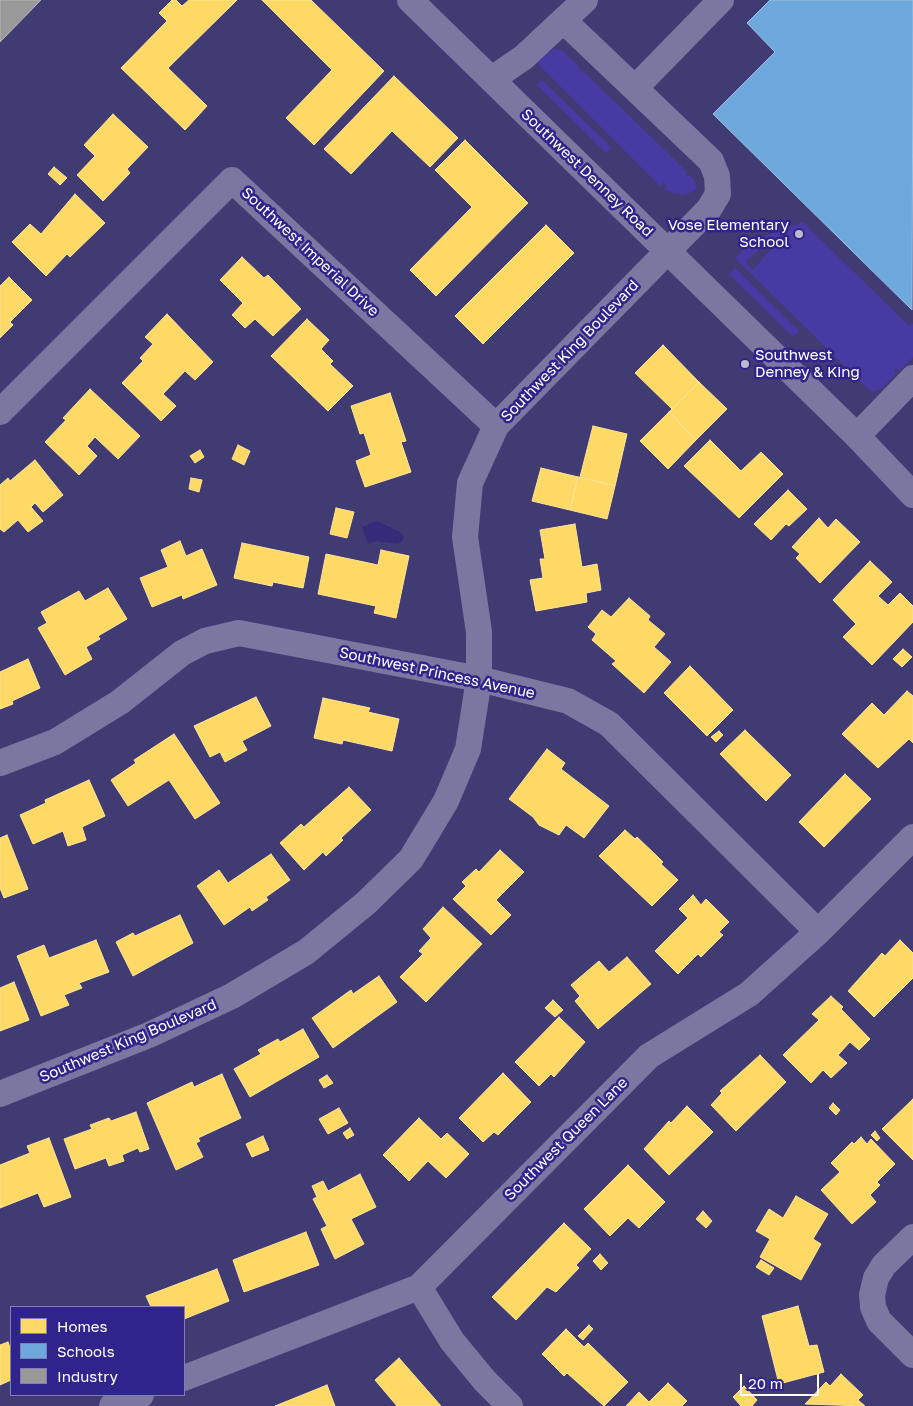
<!DOCTYPE html>
<style>
body{margin:0}
#map{position:relative;width:913px;height:1406px;overflow:hidden;background:#413b74;font-family:"Golos Text",sans-serif}
canvas{display:block}
.legend{position:absolute;left:10px;top:1306px;width:175px;height:90px;box-sizing:border-box;background:#2f248b;border:1px solid #827cb9;margin:0;padding:6px 9px;list-style:none;font-size:15px;color:#fff}
.legend li{display:flex;align-items:center;gap:10px;height:25px}
.legend b{width:25px;border:1px solid #827cb9}
.scale{position:absolute;left:740px;top:1374px;width:79px;height:22px;box-sizing:border-box;border:2px solid #fff;border-top:0;padding-left:6px;font-size:15px;line-height:18px;white-space:nowrap;color:#fff;-webkit-text-stroke:4px #2f248b;paint-order:stroke}
</style>
<div id="map">
<canvas width="913" height="1406"></canvas>
<ul class="legend">
<li><b style="height:14px;background:#ffd966"></b>Homes</li>
<li><b style="height:14px;background:#6fa8dc"></b>Schools</li>
<li><b style="height:14px;background:#999"></b>Industry</li>
</ul>
<div class="scale">20 m</div>
</div>
<script>
const ctx = document.querySelector('canvas').getContext('2d');
ctx.lineJoin = 'round';
function fillPath(path, color) { ctx.fillStyle = color; ctx.fill(path, 'evenodd'); }
const poly = rows => new Path2D(rows.map(r => 'M' + r).join(''));
function strokePath(path, color, width, dash) { ctx.strokeStyle = color; ctx.lineWidth = width; ctx.lineCap = dash ? 'butt' : 'round'; ctx.setLineDash(dash || []); ctx.stroke(path); }
function label(font, color, halo, rows, align = 'center') {
  ctx.font = font + ' "Golos Text",sans-serif'; ctx.lineWidth = 5; ctx.setLineDash([]); ctx.textBaseline = 'middle'; ctx.strokeStyle = halo; ctx.fillStyle = color; for (const [text, x, y, turn = 0] of rows) {
    ctx.save(); ctx.translate(x, y); ctx.rotate((+turn || 0) * Math.PI / 180); ctx.textAlign = isNaN(turn) ? turn : align; if (halo) ctx.strokeText(text, 0, 0); ctx.fillText(text, 0, 0); ctx.restore();
  }
}
fillPath(poly([
 [555,48,563,51,581,69,579,71,583,71,687,172,685,174,687,177,689,175,694,179,697,190,681,196,680,193,674,194,664,189,667,186,664,183,660,186,536,62],
 [542,80,612,148,606,153,537,85],
 [803,222,908,325,913,324,913,357,900,371,896,368,894,370,897,373,880,390,872,392,863,384,735,258,752,241],
 [770,240,775,245,753,270,745,262],
 [735,268,799,331,793,337,729,274]
]), '#453ba3');
fillPath(poly([
 [377,521,400,532,404,537,403,540,398,544,376,541,368,544,362,527]
]), '#342c78');
const homes = poly([
 [172,0,176,0,182,6,189,0,237,0,168,68,207,106,185,130,121,68,167,21,159,13,172,0],
 [262,0,311,0,384,71,314,145,286,118,332,70,262,0],
 [394,76,458,138,430,167,392,131,351,174,324,149,394,76],
 [113,114,148,147,127,169,130,173,103,201,77,175,95,156,84,145,113,114],
 [465,140,528,203,436,296,410,270,472,207,435,170,465,140],
 [54,167,67,178,60,185,48,174,54,167],
 [75,194,105,223,70,257,67,254,46,276,12,242,30,224,41,234,75,194],
 [546,225,574,253,483,344,455,316,546,225],
 [242,257,264,278,268,275,301,309,273,336,255,319,245,328,232,315,243,303,220,280,242,257],
 [9,277,32,300,10,322,13,325,0,338,0,286,9,277],
 [167,314,213,362,195,380,185,371,163,394,176,406,161,421,122,383,143,361,140,358,153,344,145,337,167,314],
 [307,319,329,340,321,349,333,361,330,364,353,386,328,411,271,356,307,319],
 [663,345,699,382,672,409,635,373,663,345],
 [699,382,727,409,696,440,669,412,699,382],
 [90,389,140,436,118,459,95,437,87,446,97,456,79,475,45,442,66,420,63,418,90,389],
 [390,393,406,441,401,442,411,472,365,487,356,461,371,455,364,433,360,434,351,406,390,393],
 [669,412,696,440,668,469,640,441,669,412],
 [593,426,627,434,615,486,580,477,593,426],
 [710,440,741,471,761,452,783,474,739,518,684,466,710,440],
 [238,445,250,451,244,465,232,459,238,445],
 [200,450,204,457,195,463,190,456,200,450],
 [35,460,63,495,43,512,35,503,31,507,43,521,28,532,18,520,4,532,0,529,0,485,8,478,10,481,35,460],
 [541,468,578,477,570,510,532,501,541,468],
 [578,477,615,486,607,519,570,510,578,477],
 [191,478,202,480,199,492,189,489,191,478],
 [788,490,807,509,789,526,786,524,771,540,754,524,788,490],
 [336,508,354,512,347,538,330,534,336,508],
 [819,518,828,528,836,519,860,542,820,583,796,558,800,554,792,547,819,518],
 [575,524,582,567,597,564,601,590,586,593,587,602,536,611,530,580,543,578,540,559,545,559,540,530,575,524],
 [180,541,186,556,202,549,217,585,183,599,182,595,152,607,140,578,168,567,161,550,180,541],
 [242,543,309,557,303,588,273,582,272,586,234,578,242,543],
 [381,550,409,556,396,618,374,613,376,606,318,594,326,554,378,565,381,550],
 [870,561,892,582,878,596,888,605,900,593,913,606,913,622,872,665,843,637,856,624,833,600,870,561],
 [108,588,127,619,98,636,100,639,86,647,92,659,65,675,38,628,47,623,41,612,79,591,85,601,108,588],
 [629,598,650,616,648,620,665,634,654,647,671,662,644,693,612,664,616,661,592,640,596,634,588,627,602,610,611,617,629,598],
 [903,649,912,657,902,667,893,659,903,649],
 [28,659,40,688,12,701,13,704,0,709,0,672,28,659],
 [690,666,733,710,707,736,664,693,690,666],
 [907,691,913,696,913,743,909,739,878,768,842,734,872,703,884,715,907,691],
 [256,697,271,726,242,741,247,750,225,762,220,752,210,757,194,726,256,697],
 [323,698,370,708,368,712,399,719,392,751,343,740,342,744,314,738,323,698],
 [745,730,791,775,766,801,720,754,745,730],
 [719,731,723,735,716,742,711,737,719,731],
 [174,734,220,803,195,819,169,780,128,806,111,780,136,763,134,760,174,734],
 [547,749,565,763,561,769,609,806,584,838,566,825,559,835,539,825,533,817,509,799,547,749],
 [845,774,871,799,824,847,799,822,845,774],
 [89,780,105,816,82,827,86,840,68,846,63,831,33,844,20,815,46,803,45,800,89,780],
 [349,787,371,810,341,838,343,840,326,856,323,852,304,870,280,843,301,824,304,827,349,787],
 [625,830,635,839,637,837,658,857,663,862,661,864,678,880,652,906,599,856,625,830],
 [7,835,28,889,4,898,0,888,0,838,7,835],
 [500,850,524,872,496,900,511,915,491,935,453,899,466,886,462,882,476,869,479,872,500,850],
 [271,854,290,880,266,897,268,900,252,911,250,907,224,925,197,886,219,870,228,883,271,854],
 [693,895,701,905,706,899,729,922,719,932,723,935,701,957,698,954,678,974,655,951,688,918,679,909,693,895],
 [443,907,482,944,426,1002,400,977,423,954,419,951,431,938,423,929,443,907],
 [180,915,193,943,133,976,116,942,133,933,135,936,180,915],
 [96,940,109,972,79,983,82,988,64,995,69,1005,41,1016,17,956,44,945,49,958,96,940],
 [900,940,913,953,913,978,874,1017,848,991,882,953,885,956,900,940],
 [627,957,651,984,598,1029,575,1001,580,996,571,985,599,961,609,972,627,957],
 [379,976,397,1002,333,1048,312,1018,351,990,353,994,379,976],
 [14,982,29,1020,0,1031,0,988,14,982],
 [831,996,843,1007,841,1009,870,1039,859,1050,850,1042,838,1055,847,1063,831,1078,823,1070,811,1083,783,1055,819,1020,812,1014,831,996],
 [553,1000,563,1010,555,1017,545,1008,553,1000],
 [559,1017,585,1042,554,1077,551,1074,539,1086,515,1062,559,1017],
 [303,1029,319,1057,250,1097,234,1069,261,1054,258,1050,278,1039,280,1042,303,1029],
 [760,1055,786,1082,736,1131,711,1105,722,1093,720,1091,760,1055],
 [503,1073,531,1102,498,1135,494,1132,483,1142,459,1118,503,1073],
 [222,1074,241,1118,198,1138,200,1141,196,1143,203,1157,176,1170,147,1103,192,1082,194,1087,222,1074],
 [327,1075,333,1083,324,1088,319,1080,327,1075],
 [913,1099,913,1160,882,1129,913,1099],
 [833,1103,840,1110,836,1115,829,1108,833,1103],
 [687,1106,713,1132,669,1175,644,1149,669,1121,671,1123,687,1106],
 [339,1108,348,1123,328,1134,319,1119,339,1108],
 [136,1112,149,1149,140,1152,138,1148,122,1155,124,1161,109,1166,106,1158,75,1169,64,1139,92,1129,90,1125,109,1118,111,1121,136,1112],
 [419,1118,441,1139,447,1133,469,1154,446,1178,428,1161,409,1181,383,1155,419,1118],
 [350,1128,354,1135,347,1139,343,1133,350,1128],
 [875,1131,880,1138,877,1141,871,1135,875,1131],
 [263,1136,269,1150,252,1157,246,1144,263,1136],
 [861,1137,867,1144,871,1139,895,1164,877,1182,880,1185,870,1195,876,1202,852,1224,821,1190,840,1172,831,1163,852,1142,854,1144,861,1137],
 [49,1138,71,1197,44,1207,38,1193,0,1208,0,1165,30,1153,27,1146,49,1138],
 [628,1165,665,1202,639,1228,628,1218,610,1236,584,1209,628,1165],
 [360,1174,376,1207,351,1219,364,1244,335,1259,321,1229,327,1226,313,1199,317,1197,312,1186,323,1181,328,1191,360,1174],
 [796,1196,828,1214,813,1239,821,1244,801,1280,760,1257,770,1239,756,1231,769,1209,783,1218,796,1196],
 [703,1211,712,1221,706,1228,696,1219,703,1211],
 [564,1223,591,1249,576,1265,579,1268,556,1292,547,1287,516,1320,492,1297,564,1223],
 [306,1232,319,1265,244,1292,233,1260,306,1232],
 [600,1254,608,1263,601,1270,593,1261,600,1254],
 [761,1260,774,1268,769,1275,756,1267,761,1260],
 [217,1269,229,1301,184,1319,184,1307,151,1307,146,1296,217,1269],
 [798,1306,809,1346,817,1345,824,1372,779,1384,762,1316,798,1306],
 [589,1325,593,1329,583,1340,578,1336,589,1325],
 [566,1329,584,1347,588,1343,628,1382,604,1406,567,1373,564,1376,542,1354,566,1329],
 [8,1342,11,1350,11,1380,0,1385,0,1345,8,1342],
 [399,1358,441,1406,397,1406,375,1380,399,1358],
 [841,1374,863,1395,858,1400,865,1406,805,1404,826,1382,830,1386,841,1374],
 [668,1383,687,1401,682,1406,626,1406,639,1392,649,1402,668,1383],
 [327,1385,335,1406,275,1406,327,1385],
 [744,1386,757,1400,752,1406,741,1406,733,1397,744,1386]
]);
fillPath(homes, '#ffd966');
strokePath(homes, '#ffe494', 1);
const schools = poly([
 [770,0,913,0,912,310,713,114,775,52,747,23,770,0]
]);
fillPath(schools, '#6fa8dc');
strokePath(schools, '#9ac2e6', 1);
const industry = poly([
 [0,0,41,0,0,42,0,0]
]);
fillPath(industry, '#999');
strokePath(industry, '#b8b8b8', 1);
strokePath(poly([
 [410,0,857,436,913,495],
 [492,79,524,57,585,0],
 [635,88,721,0],
 [0,412,232,180,496,426],
 [857,436,913,378],
 [0,763,55,742,120,702,182,653,205,641,239,633,479,679,568,701,609,724,818,932],
 [0,1094,149,1035,232,996,306,952,366,903,411,859,446,801,468,749,479,679,479,632,465,537,470,483,496,426,709,209,718,194,717,176,711,161,564,21],
 [913,1237,884,1265,876,1278,872,1295,873,1307,879,1321,913,1355],
 [419,1287,452,1341,485,1381,510,1406],
 [184,1378,419,1287,649,1056,749,994,818,932,913,837],
 [112,1406,141,1395]
]), '#7c77a0', 26);
for (const [x, y, r, color] of [
 [799,234,5,"#bcbace"],
 [745,364,5,"#bcbace"]
]) { const dot = new Path2D(); dot.arc(x, y, r, 0, 2 * Math.PI); ctx.fillStyle = color; ctx.fill(dot); strokePath(dot, '#2f248b', 2); }
label('15px', '#fff', '#2f248b', [
 ["Southwest Denney Road",587,173,44],
 ["Southwest Imperial Drive",310,252,43],
 ["Southwest King Boulevard",570,351,-46],
 ["Southwest Princess Avenue",437,673,12],
 ["Southwest King Boulevard",128,1041,-23],
 ["Southwest Queen Lane",566,1139,-45]
]);
label('15px', '#fff', '#2f248b', [
 ["Vose Elementary",789,225],
 ["School",789,242],
 ["Southwest",755,355,"left"],
 ["Denney & King",755,372,"left"]
], 'right');
</script>
